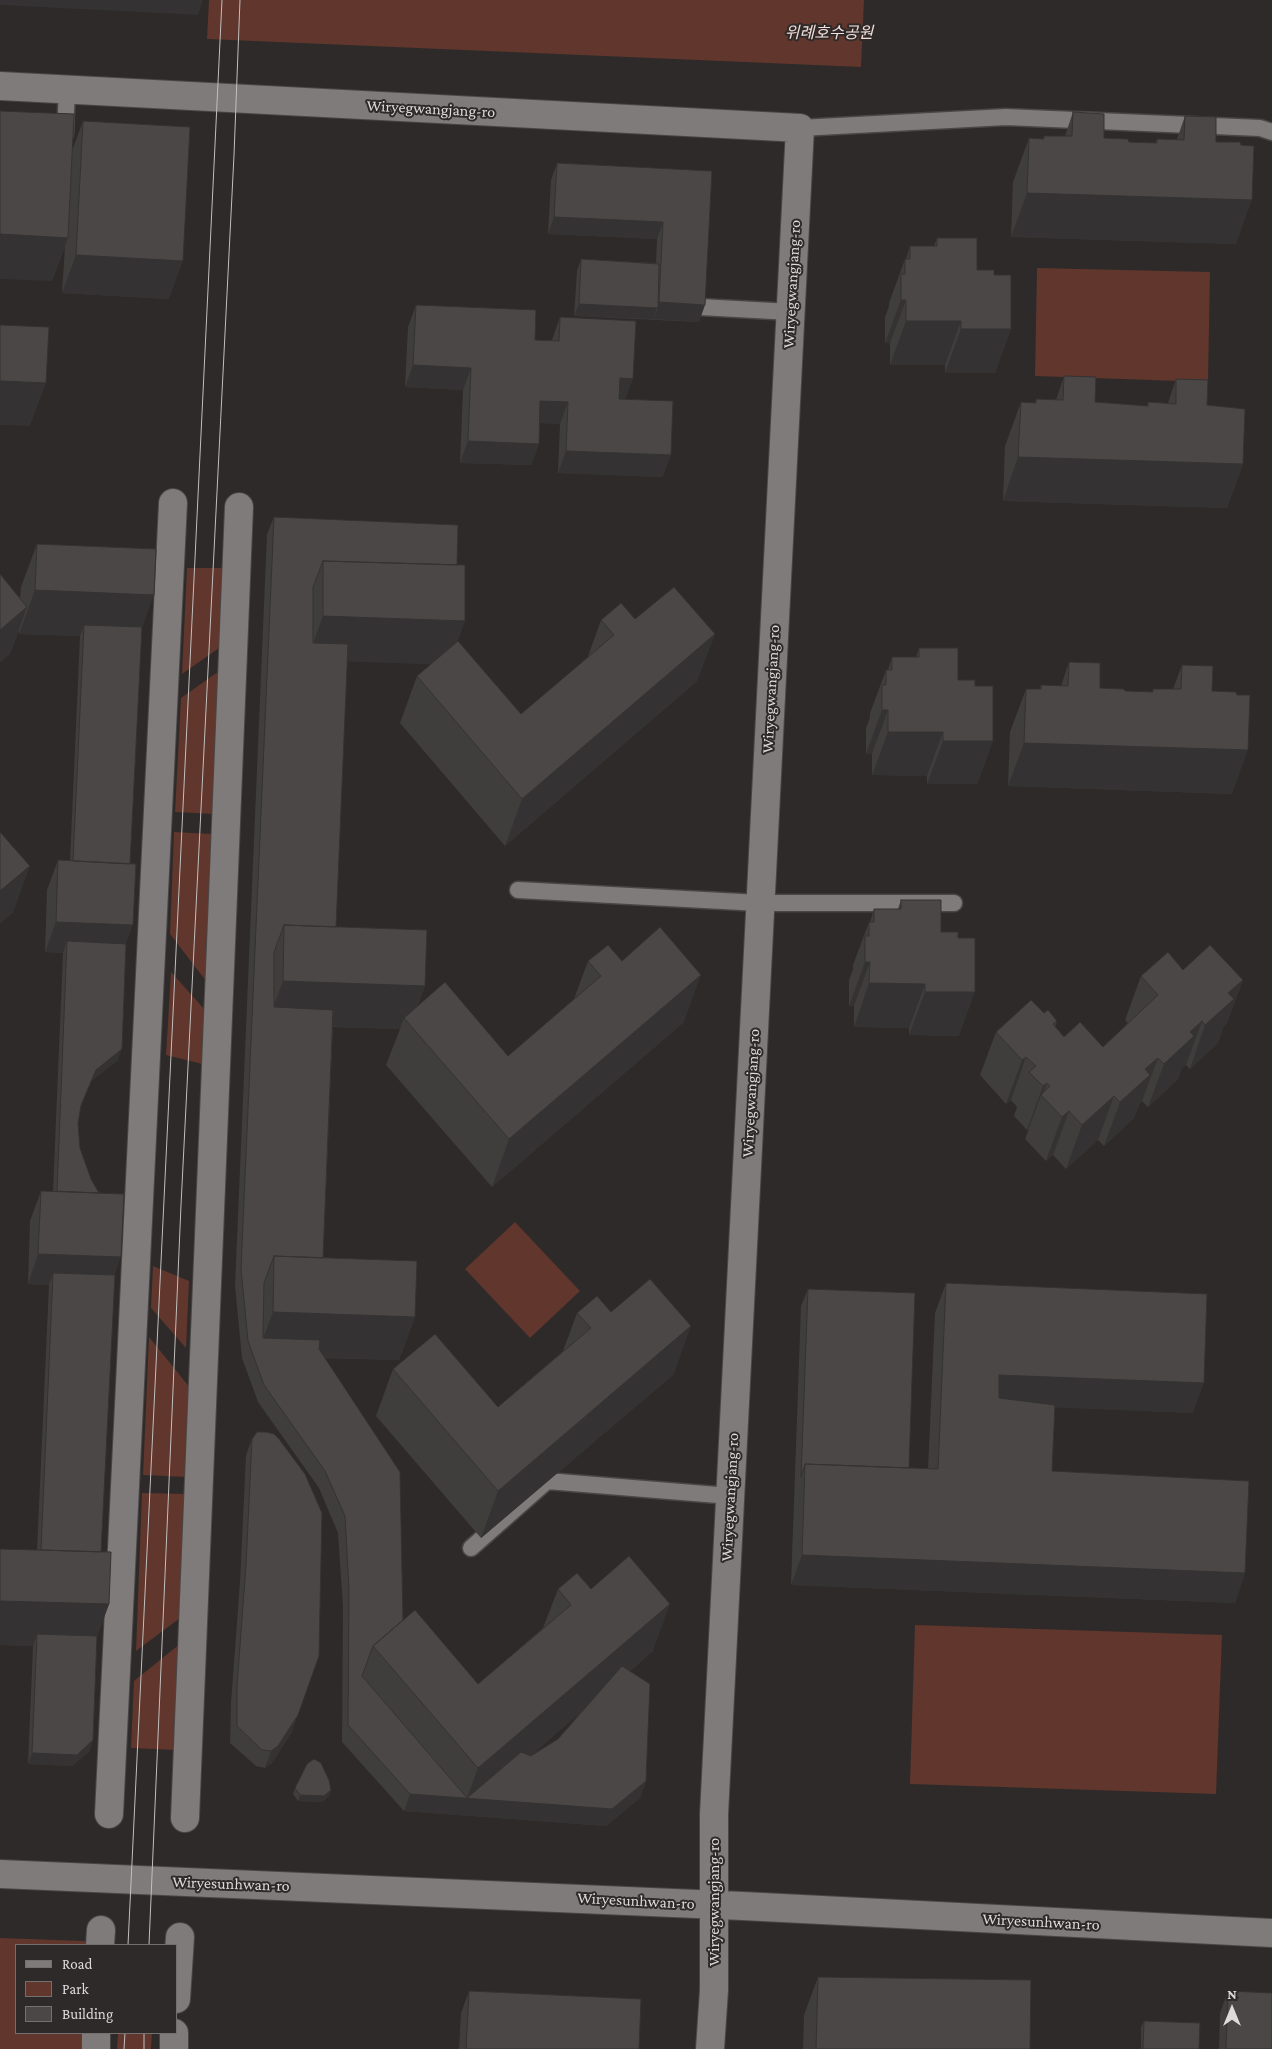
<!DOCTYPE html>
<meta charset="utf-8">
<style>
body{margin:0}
#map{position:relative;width:1272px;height:2049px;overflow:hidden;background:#2d2a29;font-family:"Crimson Pro",serif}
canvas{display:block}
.legend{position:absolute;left:15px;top:1944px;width:162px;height:90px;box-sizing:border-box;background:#2d2a29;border:1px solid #737170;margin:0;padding:6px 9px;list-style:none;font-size:15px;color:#dddbda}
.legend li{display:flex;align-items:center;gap:10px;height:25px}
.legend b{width:25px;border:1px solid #737170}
.north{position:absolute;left:1207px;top:1984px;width:50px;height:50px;-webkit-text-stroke:4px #2d2a29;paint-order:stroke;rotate:0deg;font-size:14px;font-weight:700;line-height:20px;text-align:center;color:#dddbda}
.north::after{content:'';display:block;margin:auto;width:18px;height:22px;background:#dddbda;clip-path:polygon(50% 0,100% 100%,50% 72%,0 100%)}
</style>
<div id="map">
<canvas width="1272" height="2049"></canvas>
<ul class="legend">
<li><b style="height:6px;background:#7e7b7a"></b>Road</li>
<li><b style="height:14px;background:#60362d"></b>Park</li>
<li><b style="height:14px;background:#4b4747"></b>Building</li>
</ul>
<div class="north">N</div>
</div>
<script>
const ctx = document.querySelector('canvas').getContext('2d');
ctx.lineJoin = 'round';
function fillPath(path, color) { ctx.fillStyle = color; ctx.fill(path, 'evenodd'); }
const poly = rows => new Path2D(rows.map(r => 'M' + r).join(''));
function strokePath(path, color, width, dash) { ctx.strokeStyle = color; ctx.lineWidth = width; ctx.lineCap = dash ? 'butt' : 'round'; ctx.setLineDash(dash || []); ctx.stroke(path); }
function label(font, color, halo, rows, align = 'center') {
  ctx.font = font + ' "Crimson Pro","Noto Sans KR",serif'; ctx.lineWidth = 4; ctx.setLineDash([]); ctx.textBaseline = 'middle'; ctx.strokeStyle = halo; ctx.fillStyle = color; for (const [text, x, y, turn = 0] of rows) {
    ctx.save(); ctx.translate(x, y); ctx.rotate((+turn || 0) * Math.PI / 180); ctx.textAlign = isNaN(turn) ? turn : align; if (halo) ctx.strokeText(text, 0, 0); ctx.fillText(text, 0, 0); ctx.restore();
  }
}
fillPath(poly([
 [209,0,864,0,861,67,207,39],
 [1037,268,1210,272,1208,382,1035,376],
 [187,568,226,568,222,646,182,674],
 [222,669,215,814,175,812,181,698],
 [174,832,213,834,206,981,170,934],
 [171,972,205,1010,202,1064,166,1055],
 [515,1222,580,1291,530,1338,465,1269],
 [153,1266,189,1281,186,1348,151,1308],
 [149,1337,191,1389,187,1477,143,1475],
 [142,1493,188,1494,184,1615,136,1651],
 [915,1625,1222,1635,1216,1794,910,1784],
 [181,1643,176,1750,131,1748,134,1681],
 [0,1938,85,1941,85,1945,16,1945,16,2033,82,2033,82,2049,0,2049],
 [118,2033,152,2033,151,2049,117,2049]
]), '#60362d');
const lane = poly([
 [800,128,1006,117,1260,128,1272,132],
 [65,134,67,89],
 [700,307,791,312],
 [518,890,760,903,954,903],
 [471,1548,547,1481,730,1496]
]);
const street = poly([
 [109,1814,173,503],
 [185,1818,239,507],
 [100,1945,101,1930],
 [176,1999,180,1937],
 [96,2049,96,2033],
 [174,2049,174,2033]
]);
const secondary = poly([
 [0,86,800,128,714,1814,714,1990,710,2049],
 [0,1874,743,1906,1272,1933]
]);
strokePath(lane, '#494646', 19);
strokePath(street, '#494646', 30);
strokePath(secondary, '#494646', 30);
strokePath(lane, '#7e7b7a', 16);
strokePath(street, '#7e7b7a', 28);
strokePath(secondary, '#7e7b7a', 28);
strokePath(poly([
 [128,1945,222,0],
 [149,1945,181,1205,234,155,240,0],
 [124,2049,125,2033],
 [144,2049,144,2033]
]), '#c2c0bf', 1);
fillPath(poly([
 [1073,112,1104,138,1129,142,1155,143,1157,139,1177,139,1185,116,1216,142,1236,244,1011,237,1013,182,1029,138,1043,139,1044,136,1065,136],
 [83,121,169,299,62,293,65,247,52,281,72,151],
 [557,163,712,171,699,322,574,316,577,271,581,259,656,263,657,239,548,234,551,180],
 [937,238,977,270,994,275,1011,329,995,373,945,373,945,365,890,365,890,343,885,343,885,317,889,306,889,303,905,259,906,259,910,246,934,246],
 [416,305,535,340,552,340,560,317,626,399,663,477,558,473,560,424,540,423,539,444,531,465,460,463,463,390,405,387,408,327],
 [1064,376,1095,402,1147,406,1148,402,1168,403,1176,379,1207,405,1243,464,1227,508,1003,501,1005,446,1021,402,1035,403,1036,399,1056,400],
 [274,517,457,565,465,621,457,642,521,714,587,659,601,620,635,619,715,634,697,681,505,846,400,723,417,676,431,664,347,661,336,927,425,986,418,1005,508,1056,574,999,588,961,622,961,684,1022,492,1187,386,1065,400,1029,333,1027,323,1258,415,1317,399,1360,325,1358,403,1620,478,1684,543,1628,558,1589,591,1589,653,1651,630,1671,646,1781,640,1798,606,1826,404,1811,342,1742,343,1607,338,1533,319,1488,258,1402,242,1358,235,1286,267,534],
 [580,1713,558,1739,531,1755],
 [37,544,142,627,126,944,118,1060,91,1081,81,1107,78,1124,80,1148,115,1275,101,1552,109,1604,97,1636,93,1740,89,1752,72,1766,28,1764,33,1646,0,1645,0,1549,37,1550,49,1285,28,1284,30,1221,41,1191,53,1191,63,953,45,952,47,890,58,860,70,861,80,636,19,634,19,630,10,654,0,662,0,630,20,598,21,587],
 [919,648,958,680,975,686,993,741,977,784,927,784,927,776,872,775,872,754,866,754,866,728,870,717,870,713,886,670,888,670,892,657,916,657],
 [1069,662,1100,688,1125,691,1152,692,1153,689,1173,689,1182,665,1212,691,1237,695,1232,794,1008,786,1010,732,1026,689,1040,689,1041,685,1061,686],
 [901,900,941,932,959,1036,909,1035,909,1028,854,1027,854,1006,849,1006,849,980,853,969,853,965,869,922,870,922,874,909,898,909],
 [1183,970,1243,980,1227,1023,1224,1026,1218,1043,1190,1069,1186,1065,1182,1068,1178,1079,1148,1107,1142,1101,1140,1103,1134,1118,1104,1146,1098,1140,1066,1169,1053,1155,1046,1161,1025,1139,1029,1128,1027,1130,1014,1116,1017,1107,1011,1100,1006,1104,980,1075,996,1032,1044,1013,1057,1021,1055,1027,1064,1037,1103,1047,1128,1023,1125,1020,1141,976],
 [946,1283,1193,1413,1055,1407,1052,1471,1245,1573,1235,1603,791,1585,801,1306,808,1289,909,1468,928,1469,935,1313],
 [611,1312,674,1374,481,1538,376,1416,393,1369,498,1407,563,1351,577,1313],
 [252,1439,292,1732,272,1763,265,1768,256,1766,230,1743,231,1703,240,1582,246,1455],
 [295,1788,331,1790,329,1796,322,1802,298,1801,293,1794],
 [818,1977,1030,2049,803,2049,804,2015],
 [469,1991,639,2049,459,2049,461,2013],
 [1228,1991,1272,2049,1219,2049,1220,2013],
 [1144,2021,1199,2049,1141,2049,1141,2027]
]), '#403d3d');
fillPath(poly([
 [0,0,203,0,198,15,0,5],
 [1027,193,1252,200,1236,244,1011,237],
 [554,217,663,222,657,239,548,234],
 [0,234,68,238,52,281,0,279],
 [76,255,183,261,169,299,62,293],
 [901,300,906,300,890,343,885,343],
 [659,302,705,305,699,322,653,319],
 [579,304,658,308,653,319,574,316],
 [906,321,961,321,945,365,890,365],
 [961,329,1011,329,995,373,945,373],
 [413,365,471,368,463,390,405,387],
 [620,378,633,379,625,401,612,400],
 [0,381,46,383,30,426,0,425],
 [540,401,568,402,560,424,532,423],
 [468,441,539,444,531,465,460,463],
 [566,451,671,455,663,477,558,473],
 [1018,457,1243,464,1227,508,1003,501],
 [35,590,154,595,138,639,84,625,80,636,19,634],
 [27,607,10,654,0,662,0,630],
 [323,616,465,621,449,665,307,660],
 [715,634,697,681,505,846,522,799],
 [882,710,888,710,872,754,866,754],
 [888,732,943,732,927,776,872,775],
 [943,741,993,741,977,784,927,784],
 [1024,743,1248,750,1232,794,1008,786],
 [30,866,13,913,0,924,0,891],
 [56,922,133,925,122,955,67,941,63,953,45,952],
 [865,962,870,962,854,1006,849,1006],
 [701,975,684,1022,492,1187,509,1139],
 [1243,980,1227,1023,1224,1026,1218,1043,1190,1069,1205,1025,1228,993],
 [283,981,425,986,411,1026,404,1018,400,1029,267,1024],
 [869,983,925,984,909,1028,854,1027],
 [925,992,975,992,959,1036,909,1035],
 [1202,1021,1186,1065,1182,1068,1178,1079,1148,1107,1164,1064,1190,1032],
 [122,1049,118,1060,91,1081,77,1116,96,1070],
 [1026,1057,1011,1100,1006,1104,1022,1060],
 [1158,1058,1142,1101,1140,1103,1134,1118,1104,1146,1120,1102,1145,1069],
 [1047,1083,1042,1096,1041,1095,1029,1128,1027,1130,1043,1086],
 [1114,1096,1098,1140,1066,1169,1082,1125],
 [1069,1111,1053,1155,1046,1161,1062,1117],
 [38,1254,121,1257,110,1287,53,1273,49,1285,28,1284],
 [273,1312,415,1317,399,1360,257,1355],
 [691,1326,674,1374,481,1538,498,1491],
 [999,1375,1204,1383,1193,1413,988,1405],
 [802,1555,1245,1573,1235,1603,791,1585],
 [0,1601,109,1604,93,1648,37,1634,33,1646,0,1645],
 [670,1604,653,1651,480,1799,646,1781,640,1798,606,1826,404,1811,410,1794,467,1798,478,1768],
 [298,1715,292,1732,272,1763,265,1768,271,1751],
 [93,1740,89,1752,72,1766,28,1764,32,1753],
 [331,1790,329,1796,322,1802,298,1801,300,1795]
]), '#343232');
const building = poly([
 [0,111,74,114,68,238,0,234,0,111],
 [1073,112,1104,114,1104,138,1128,139,1129,142,1157,143,1157,139,1184,140,1185,116,1216,117,1216,142,1240,142,1241,145,1254,146,1252,200,1027,193,1029,138,1044,139,1044,136,1072,136,1073,112],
 [83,121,190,127,183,261,76,255,83,121],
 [557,163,712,171,705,305,659,302,663,222,554,217,557,163],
 [937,238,977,238,977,270,994,270,994,275,1011,275,1011,329,961,329,961,321,906,321,906,300,901,300,901,274,905,274,905,259,910,259,910,246,937,246,937,238],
 [581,259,659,264,658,308,579,304,581,259],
 [416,305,536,310,535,340,559,341,560,317,636,321,633,379,620,378,619,399,673,401,671,455,566,451,568,402,540,401,539,444,468,441,471,368,413,365,416,305],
 [0,325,49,327,46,383,0,381,0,325],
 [1064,376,1096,377,1095,402,1148,406,1148,402,1176,404,1176,379,1208,380,1207,405,1245,409,1243,464,1018,457,1021,402,1036,403,1036,399,1063,400,1064,376],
 [274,517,458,525,457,565,323,561,313,587,313,643,348,644,336,927,284,925,274,952,274,1007,333,1010,323,1258,274,1256,264,1283,263,1338,320,1340,319,1349,400,1472,403,1620,373,1646,362,1676,467,1798,521,1752,531,1756,558,1739,622,1666,650,1684,646,1781,612,1809,410,1794,348,1725,349,1590,345,1516,325,1471,264,1385,248,1341,241,1269,274,517],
 [37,544,156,549,154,595,35,590,37,544],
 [323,561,465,565,465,621,323,616,323,561],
 [0,574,27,607,0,630,0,574],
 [674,587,715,634,522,799,417,676,458,641,521,714,614,635,601,620,621,603,635,619,674,587],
 [84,625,142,627,130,864,73,861,84,625],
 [919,648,958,648,958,680,975,680,975,686,993,686,993,741,943,741,943,732,888,732,888,710,882,710,882,685,886,685,886,670,892,670,892,657,919,657,919,648],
 [1069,662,1100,663,1100,688,1124,689,1125,691,1153,692,1153,689,1181,689,1182,665,1213,666,1212,691,1236,692,1237,695,1250,695,1248,750,1024,743,1026,689,1041,689,1041,685,1068,686,1069,662],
 [0,832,30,866,0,891,0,832],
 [58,860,136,864,133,925,56,922,58,860],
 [901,900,941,900,941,932,958,932,958,938,975,938,975,992,925,992,925,984,869,983,870,962,865,962,865,936,869,936,869,922,874,922,874,909,901,909,901,900],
 [284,925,427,930,425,986,283,981,284,925],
 [660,927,701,975,509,1139,404,1018,445,982,508,1056,601,976,588,961,608,945,622,961,660,927],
 [67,941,126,944,122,1049,96,1070,81,1105,78,1124,80,1148,91,1179,99,1193,57,1191,67,941],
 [1210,945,1243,980,1228,993,1234,999,1205,1025,1202,1021,1190,1032,1194,1036,1164,1064,1158,1058,1145,1069,1150,1075,1120,1102,1114,1096,1082,1125,1069,1111,1062,1117,1041,1095,1050,1086,1047,1083,1043,1086,1029,1072,1036,1066,1026,1057,1022,1060,996,1032,1031,1000,1044,1013,1048,1010,1057,1021,1053,1024,1064,1037,1080,1022,1103,1047,1158,995,1141,976,1168,952,1183,970,1210,945],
 [41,1191,124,1194,121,1257,38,1254,41,1191],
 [274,1256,417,1261,415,1317,273,1312,274,1256],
 [53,1273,115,1275,101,1552,41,1550,53,1273],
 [650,1279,691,1326,498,1491,393,1369,435,1334,498,1407,591,1328,577,1313,597,1296,611,1312,650,1279],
 [946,1283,1207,1294,1204,1383,999,1375,999,1398,1055,1405,1052,1471,1249,1481,1245,1573,802,1555,805,1464,938,1469,946,1283],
 [808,1289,915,1293,909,1468,805,1464,801,1477,808,1289],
 [257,1432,266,1432,274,1434,279,1439,305,1474,322,1513,319,1656,298,1715,278,1746,271,1751,262,1750,237,1726,237,1686,246,1565,252,1439,257,1432],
 [0,1549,111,1552,109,1604,0,1601,0,1549],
 [629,1556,670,1604,478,1768,373,1646,415,1610,478,1684,571,1605,558,1589,577,1573,591,1589,629,1556],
 [37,1634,97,1636,93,1740,77,1755,32,1753,37,1634],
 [314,1759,321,1763,329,1780,331,1790,324,1796,300,1795,295,1788,307,1764,314,1759],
 [818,1977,1031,1980,1030,2049,816,2049,818,1977],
 [469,1991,641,1999,639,2049,466,2049,469,1991],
 [1228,1991,1272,1993,1272,2049,1226,2049,1228,1991],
 [1144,2021,1200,2023,1199,2049,1143,2049,1144,2021]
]);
fillPath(building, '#4b4747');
strokePath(building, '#343232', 1);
label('italic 16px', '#f4ded9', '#2d2a29', [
 ["위례호수공원",829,33]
]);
label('16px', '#dddbda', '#2d2a29', [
 ["Wiryegwangjang-ro",431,109,3],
 ["Wiryegwangjang-ro",792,284,-87],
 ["Wiryegwangjang-ro",771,689,-87],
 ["Wiryegwangjang-ro",751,1093,-87],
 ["Wiryegwangjang-ro",730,1497,-87],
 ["Wiryesunhwan-ro",231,1884,2],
 ["Wiryesunhwan-ro",636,1901,3],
 ["Wiryegwangjang-ro",714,1902,-90],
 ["Wiryesunhwan-ro",1041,1922,3]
]);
</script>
